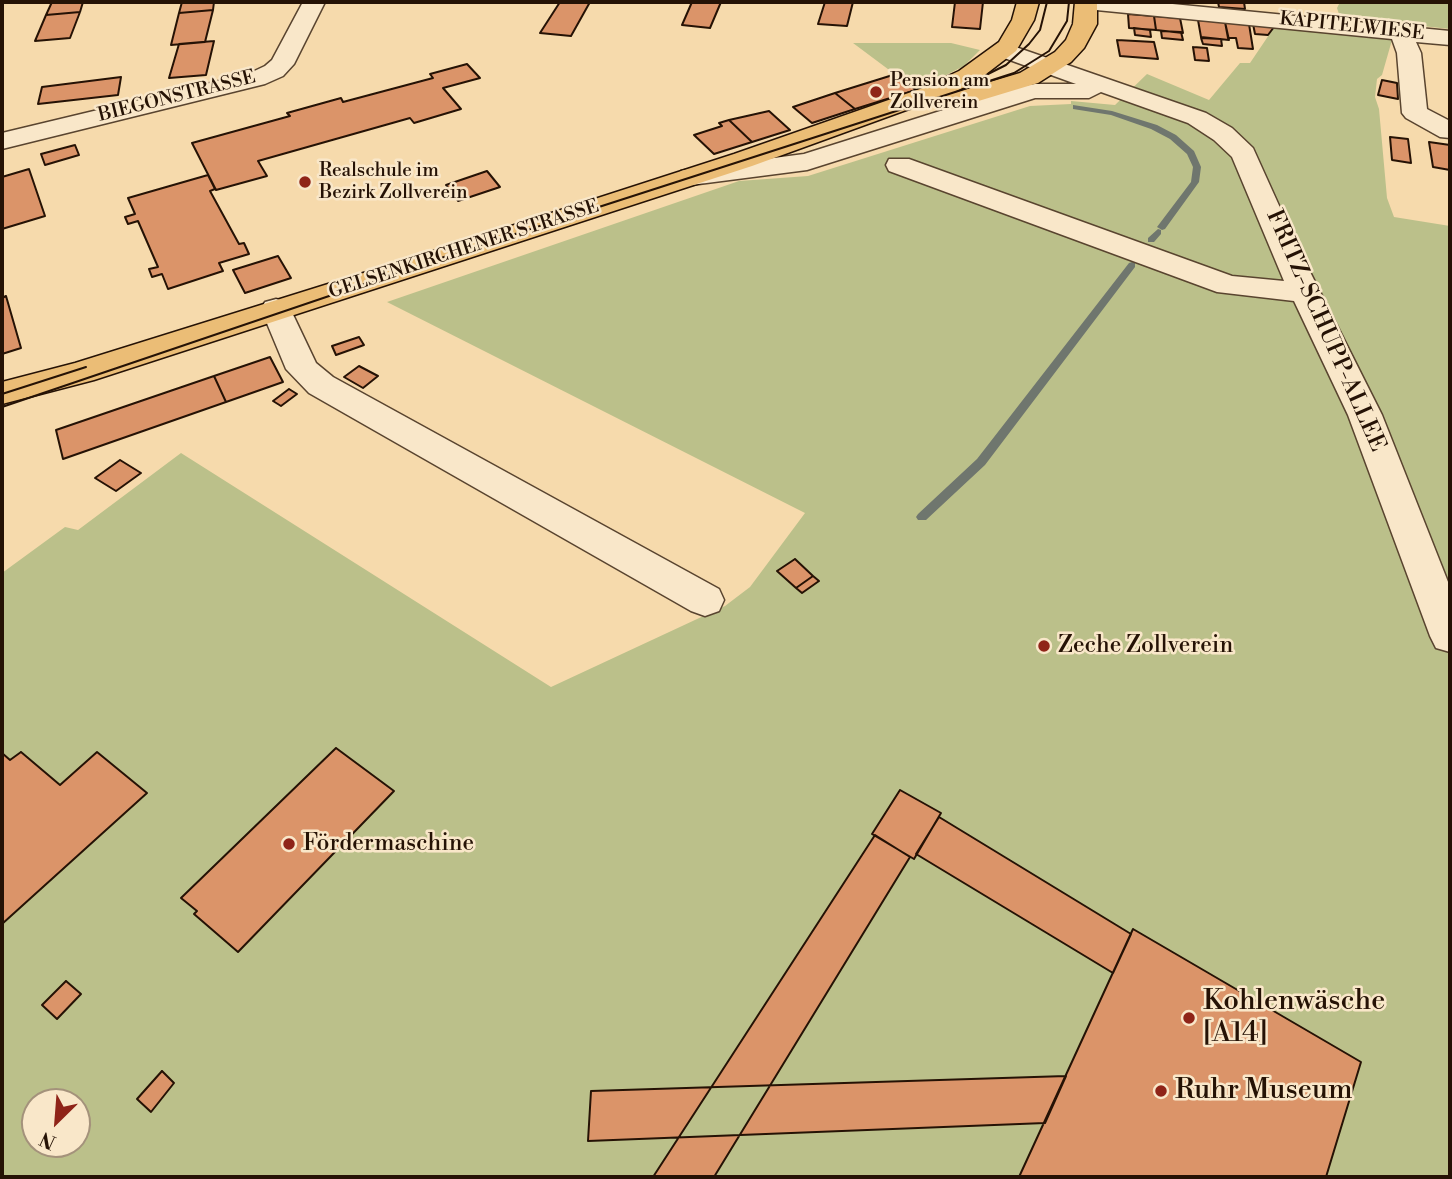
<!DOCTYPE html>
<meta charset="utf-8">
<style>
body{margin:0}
#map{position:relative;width:1452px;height:1179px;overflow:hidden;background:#f6daac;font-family:"Libre Bodoni",serif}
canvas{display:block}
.frame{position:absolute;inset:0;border:4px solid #251205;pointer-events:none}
.north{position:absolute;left:21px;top:1088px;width:70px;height:70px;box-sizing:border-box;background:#f9e7c9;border:2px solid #a4927b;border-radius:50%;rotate:205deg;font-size:19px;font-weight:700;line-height:28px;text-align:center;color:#251205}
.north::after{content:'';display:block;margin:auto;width:24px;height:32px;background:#8f2418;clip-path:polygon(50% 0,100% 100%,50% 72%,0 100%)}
</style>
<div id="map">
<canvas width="1452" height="1179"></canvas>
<div class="frame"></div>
<div class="north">N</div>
</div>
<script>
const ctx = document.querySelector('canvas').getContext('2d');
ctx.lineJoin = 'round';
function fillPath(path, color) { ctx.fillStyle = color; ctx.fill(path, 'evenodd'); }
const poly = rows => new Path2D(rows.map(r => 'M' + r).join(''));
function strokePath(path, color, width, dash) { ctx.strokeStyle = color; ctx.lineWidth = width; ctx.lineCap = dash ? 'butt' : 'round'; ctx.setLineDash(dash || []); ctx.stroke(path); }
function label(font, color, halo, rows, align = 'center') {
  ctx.font = font + ' "Libre Bodoni",serif'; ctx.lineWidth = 5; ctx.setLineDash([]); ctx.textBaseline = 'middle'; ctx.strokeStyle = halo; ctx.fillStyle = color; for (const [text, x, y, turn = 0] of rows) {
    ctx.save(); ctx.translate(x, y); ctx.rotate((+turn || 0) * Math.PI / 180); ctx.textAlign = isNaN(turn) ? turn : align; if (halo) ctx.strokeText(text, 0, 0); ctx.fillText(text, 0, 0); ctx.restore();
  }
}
fillPath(poly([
 [1340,2,1450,2,1450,29,1340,17,1337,8],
 [1275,26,1392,40,1382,75,1377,79,1375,97,1379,109,1387,198,1394,217,1450,226,1450,1177,2,1177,2,573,65,527,78,530,181,453,551,687,725,606,750,587,805,513,387,302,739,181,808,176,1030,106,1071,104,1071,101,1115,105,1147,74,1209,100,1240,63,1250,63],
 [35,1102,77,1102,77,1144,35,1144],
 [853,43,951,43,980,50,964,66,916,90]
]), '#bbc08a');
fillPath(poly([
 [1073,105,1112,111,1157,125,1176,135,1194,151,1201,167,1199,182,1165,229,1162,230,1157,227,1191,182,1193,167,1187,154,1170,139,1151,129,1111,115,1073,109,1073,105],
 [1158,229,1161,230,1161,234,1154,242,1148,242,1148,238,1158,229],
 [1132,262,1135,263,1135,267,985,465,926,520,918,520,916,517,918,514,977,459,1129,263,1132,262]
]), '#6f766e');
const building = poly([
 [52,2,83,2,80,12,46,15,52,2],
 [182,2,214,2,213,10,179,13,182,2],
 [560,2,590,2,571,36,540,33,560,2],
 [692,2,721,2,710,28,682,25,692,2],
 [825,2,853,2,847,26,818,24,825,2],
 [955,2,983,2,980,29,952,27,955,2],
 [1218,2,1244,2,1245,9,1219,7,1218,2],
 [213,10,205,42,171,45,179,13,213,10],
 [80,12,70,38,35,41,46,15,80,12],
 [1128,14,1154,16,1156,30,1129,28,1128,14],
 [1154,16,1180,18,1183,33,1156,30,1154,16],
 [1198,20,1225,22,1229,40,1201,37,1198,20],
 [1225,22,1249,24,1253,49,1238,48,1236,38,1228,38,1225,22],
 [1253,24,1274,27,1268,35,1255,34,1253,24],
 [1134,28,1150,30,1151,37,1135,35,1134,28],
 [1161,31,1181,32,1183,40,1162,38,1161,31],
 [1201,38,1221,39,1222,46,1203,44,1201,38],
 [1117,40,1154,42,1158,59,1120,56,1117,40],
 [214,41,206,75,169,78,179,44,214,41],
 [1193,47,1207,48,1209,61,1195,60,1193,47],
 [467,64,480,78,443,88,461,109,414,123,410,118,258,161,267,176,216,190,192,143,290,116,287,113,341,98,343,102,433,78,430,74,467,64],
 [896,74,916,90,855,109,835,93,896,74],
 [121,77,118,95,38,104,42,87,121,77],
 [1382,80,1397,83,1398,99,1378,95,1382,80],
 [835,93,855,109,812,123,793,107,835,93],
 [769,111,790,130,752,142,729,120,769,111],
 [729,120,752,142,714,154,694,135,722,126,719,123,729,120],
 [1390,137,1408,139,1411,163,1392,160,1390,137],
 [1429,142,1450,145,1450,170,1433,167,1429,142],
 [75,145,79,155,45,165,41,154,75,145],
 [29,169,45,216,2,229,2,177,29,169],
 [487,171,500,187,458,201,446,185,487,171],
 [208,175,215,189,210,191,239,244,244,243,249,254,219,263,223,271,168,289,162,274,152,277,149,269,158,267,138,221,128,224,125,217,135,214,128,198,208,175],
 [278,256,291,278,245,293,233,270,278,256],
 [6,296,21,348,2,354,2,298,6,296],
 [359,337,364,345,336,355,332,346,359,337],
 [270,357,283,382,226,402,214,376,270,357],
 [359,366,378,376,363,388,344,377,359,366],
 [214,376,226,402,63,459,56,430,214,376],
 [289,389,297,394,281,406,273,401,289,389],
 [120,460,141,473,116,491,95,478,120,460],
 [795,559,813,576,796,588,777,571,795,559],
 [813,576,819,581,802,593,796,588,813,576],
 [336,748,394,791,238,952,194,914,197,911,181,898,336,748],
 [21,752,60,785,97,752,147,793,2,924,2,753,10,760,21,752],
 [900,790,941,813,914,859,872,834,900,790],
 [939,817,1131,934,1113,973,916,854,939,817],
 [875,835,910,857,714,1177,653,1177,875,835],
 [1133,929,1361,1062,1326,1177,1019,1177,1133,929],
 [66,981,81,994,57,1019,42,1005,66,981],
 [162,1071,174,1083,151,1112,137,1099,162,1071],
 [1066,1076,1045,1123,588,1141,591,1091,1066,1076]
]);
fillPath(building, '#db9469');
strokePath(building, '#251205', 2);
const minor = poly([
 [303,2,325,2,294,64,283,76,265,84,2,149,2,133,248,74,265,66,272,60,303,2],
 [1075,2,1152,2,1450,31,1450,45,1416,42,1421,53,1427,109,1450,121,1450,138,1440,137,1406,118,1402,113,1397,53,1392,39,1086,9,1075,2],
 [1004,43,1206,113,1232,128,1253,148,1300,252,1382,415,1450,587,1450,652,1436,648,1430,636,1348,415,1294,301,1217,292,889,171,886,165,889,159,909,159,1232,276,1284,281,1232,157,1214,140,1188,123,1101,92,1089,98,1035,98,807,170,691,185,681,183,677,177,681,171,691,169,804,154,1013,88,1035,84,1076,84,996,55,992,50,996,45,1004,43],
 [276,299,287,302,316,363,333,377,719,589,724,600,719,611,705,616,691,611,309,393,286,369,261,309,265,302,276,299]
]);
const major = poly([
 [1017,2,1039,2,1034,20,1016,51,977,81,950,94,1020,73,1055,52,1066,40,1073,24,1075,2,1097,2,1097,24,1084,48,1071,62,1038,83,952,109,943,106,939,101,942,97,752,166,457,262,94,380,2,404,2,382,75,363,437,250,734,154,920,89,959,71,999,42,1012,20,1017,2]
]);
strokePath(minor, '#59442f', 3);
strokePath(major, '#251205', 3);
fillPath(minor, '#f9e7c9');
fillPath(major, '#ebbd76');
strokePath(poly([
 [988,74,1006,65,1029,44,1040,30,1047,2],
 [2,394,86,367],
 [2,407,447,256,1014,73,1049,51,1067,21,1069,2]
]), '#251205', 2);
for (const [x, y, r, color] of [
 [876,92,7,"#8f2418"],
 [305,182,7,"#8f2418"],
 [1044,646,7,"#8f2418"],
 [289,844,7,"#8f2418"],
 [1189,1018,7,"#8f2418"],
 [1161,1091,7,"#8f2418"]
]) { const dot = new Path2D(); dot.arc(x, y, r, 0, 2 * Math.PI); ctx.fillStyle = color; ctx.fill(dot); strokePath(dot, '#f9e7c9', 2.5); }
label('19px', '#251205', '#f9e7c9', [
 ["KAPITELWIESE",1352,27,6],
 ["BIEGONSTRASSE",177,97,-14],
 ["GELSENKIRCHENER STRASSE",464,250,-18]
]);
label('19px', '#251205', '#f9e7c9', [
 ["Pension am",890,81],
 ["Zollverein",890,103],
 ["Realschule im",319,171],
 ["Bezirk Zollverein",319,193]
], 'left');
label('23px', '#251205', '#f9e7c9', [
 ["FRITZ-SCHUPP-ALLEE",1325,331,66]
]);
label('23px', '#251205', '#f9e7c9', [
 ["Zeche Zollverein",1058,646],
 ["Fördermaschine",303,844]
], 'left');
label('28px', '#251205', '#f9e7c9', [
 ["Kohlenwäsche",1203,1002],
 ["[A14]",1203,1034],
 ["Ruhr Museum",1175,1091]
], 'left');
</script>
